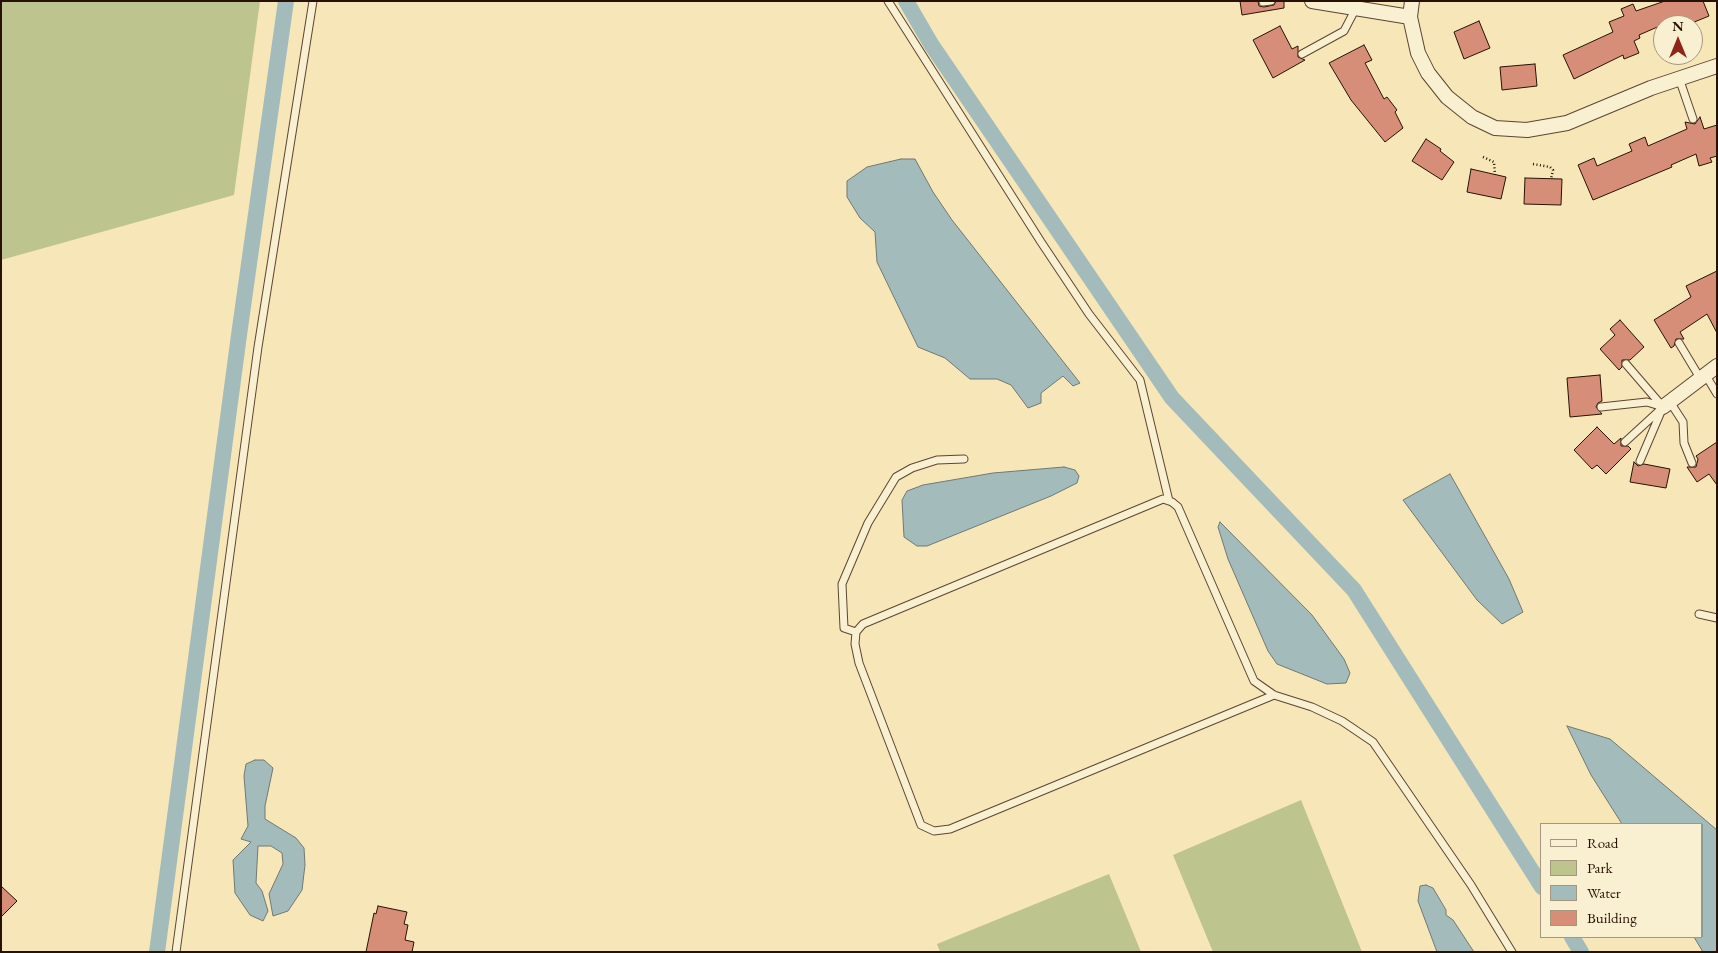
<!DOCTYPE html>
<style>
body{margin:0}
#map{position:relative;width:1718px;height:953px;overflow:hidden;background:#f6e6b8;font-family:"EB Garamond",serif}
canvas{display:block}
.frame{position:absolute;inset:0;border:2px solid #271105;pointer-events:none}
.legend{position:absolute;left:1540px;top:823px;width:162px;height:115px;box-sizing:border-box;background:#f9efd1;border:1px solid #a5967f;margin:0;padding:6px 9px;list-style:none;font-size:15px;color:#271105}
.legend li{display:flex;align-items:center;gap:10px;height:25px}
.legend b{width:25px;border:1px solid #a5967f}
.north{position:absolute;left:1653px;top:15px;width:50px;height:50px;box-sizing:border-box;background:#f9efd1;border:1px solid #a5967f;border-radius:50%;rotate:0deg;font-size:14px;font-weight:700;line-height:20px;text-align:center;color:#271105}
.north::after{content:'';display:block;margin:auto;width:18px;height:22px;background:#8f2418;clip-path:polygon(50% 0,100% 100%,50% 72%,0 100%)}
</style>
<div id="map">
<canvas width="1718" height="953"></canvas>
<div class="frame"></div>
<ul class="legend">
<li><b style="height:6px;background:#f9efd1"></b>Road</li>
<li><b style="height:14px;background:#bec48d"></b>Park</li>
<li><b style="height:14px;background:#a3bcbb"></b>Water</li>
<li><b style="height:14px;background:#d68e78"></b>Building</li>
</ul>
<div class="north">N</div>
</div>
<script>
const ctx = document.querySelector('canvas').getContext('2d');
ctx.lineJoin = 'round';
function fillPath(path, color) { ctx.fillStyle = color; ctx.fill(path, 'evenodd'); }
const poly = rows => new Path2D(rows.map(r => 'M' + r).join(''));
function strokePath(path, color, width, dash) { ctx.strokeStyle = color; ctx.lineWidth = width; ctx.lineCap = dash ? 'butt' : 'round'; ctx.setLineDash(dash || []); ctx.stroke(path); }
fillPath(poly([
 [1,1,260,1,234,195,1,260],
 [1301,800,1362,952,1213,952,1173,855],
 [1109,874,1141,952,940,952,937,944]
]), '#bec48d');
const water = poly([
 [901,159,915,159,933,192,952,220,1080,383,1073,386,1063,376,1041,393,1041,403,1028,408,1011,385,997,379,970,379,945,358,918,347,877,262,875,232,860,218,847,197,847,181,867,167,901,159],
 [1064,467,1075,470,1079,476,1077,483,1051,496,927,546,917,546,904,537,902,500,907,491,923,485,993,473,1064,467],
 [1450,474,1509,579,1523,612,1502,624,1477,600,1403,500,1450,474],
 [1220,522,1312,615,1344,659,1350,673,1346,683,1327,684,1277,664,1268,651,1228,559,1218,527,1220,522],
 [1567,726,1610,739,1717,830,1717,952,1703,952,1694,937,1702,937,1702,824,1622,824,1591,775,1567,726],
 [255,760,264,760,273,768,265,806,265,819,296,838,304,848,305,865,302,890,288,911,273,916,269,894,283,864,282,853,271,846,258,846,256,883,262,891,268,911,263,921,250,915,235,893,233,860,251,842,241,839,248,826,244,776,246,764,255,760],
 [1426,885,1433,888,1446,910,1446,915,1453,920,1474,952,1437,952,1418,901,1420,886,1426,885]
]);
fillPath(water, '#a3bcbb');
strokePath(water, '#717872', 1);
strokePath(poly([
 [906,1,931,44,1172,398,1354,590,1542,887],
 [1572,937,1581,952],
 [157,952,239,335,286,1]
]), '#a3bcbb', 16);
const building = poly([
 [1240,1,1258,1,1259,6,1264,7,1274,5,1276,1,1284,1,1284,8,1242,15,1240,1],
 [1665,1,1703,1,1709,16,1687,25,1662,25,1639,35,1640,38,1634,41,1639,53,1624,59,1623,55,1574,79,1563,55,1613,32,1609,22,1624,16,1621,9,1633,4,1636,11,1665,1],
 [1479,21,1490,48,1464,59,1454,32,1479,21],
 [1280,26,1292,49,1298,46,1298,57,1305,60,1273,78,1253,40,1280,26],
 [1364,45,1372,60,1365,63,1384,99,1387,97,1397,110,1395,112,1403,128,1385,142,1351,100,1329,63,1364,45],
 [1535,64,1537,86,1502,90,1500,67,1535,64],
 [1700,117,1704,129,1717,125,1717,156,1710,158,1712,162,1699,166,1696,154,1671,165,1672,167,1593,200,1578,165,1594,158,1597,166,1632,151,1629,144,1645,137,1648,146,1687,129,1685,122,1695,124,1700,117],
 [1426,139,1441,149,1440,151,1454,162,1442,180,1412,161,1426,139],
 [1471,169,1506,177,1501,199,1467,192,1471,169],
 [1525,178,1562,179,1561,205,1524,204,1525,178],
 [1717,271,1717,333,1707,314,1680,332,1684,339,1676,339,1674,346,1671,348,1654,320,1691,297,1686,286,1717,271],
 [1620,320,1644,347,1630,360,1622,360,1622,367,1619,370,1600,349,1615,335,1610,329,1620,320],
 [1600,375,1602,401,1598,403,1596,407,1602,414,1570,417,1567,378,1600,375],
 [1597,427,1614,444,1621,438,1621,446,1628,446,1631,449,1606,474,1597,465,1592,469,1574,450,1597,427],
 [1717,442,1717,485,1709,474,1697,482,1687,467,1696,467,1698,459,1696,456,1717,442],
 [1634,462,1638,466,1644,464,1670,469,1666,488,1630,482,1634,462],
 [1,886,17,901,1,917,1,886],
 [378,906,407,912,404,924,408,925,405,940,414,942,412,952,366,952,374,913,376,914,378,906]
]);
fillPath(building, '#d68e78');
strokePath(building, '#271105', 1);
const lane = poly([
 [888,1,1041,242,1089,314,1140,380,1169,501],
 [1263,2,1271,1],
 [1302,54,1344,31,1356,8],
 [1679,78,1693,119],
 [1679,343,1700,378],
 [1626,364,1663,407],
 [1705,374,1717,394],
 [1670,402,1683,422,1684,443,1692,463],
 [1601,407,1647,402,1663,407],
 [1625,442,1661,409],
 [1640,461,1663,407],
 [1699,614,1717,618],
 [856,632,844,628,842,584,868,523,896,477,912,468,937,460,964,459],
 [1274,695,950,829,934,831,921,825,859,663,855,644,856,632,863,624,1163,499,1172,502,1178,507,1254,681,1274,695,1312,707,1342,721,1373,742,1471,885,1512,952],
 [176,952,258,347,313,1]
]);
const street = poly([
 [1312,1,1410,17],
 [1412,1,1410,17,1418,53,1428,73,1447,97,1472,117,1495,128,1527,130,1567,123,1651,88,1717,66],
 [1663,407,1717,366]
]);
strokePath(lane, '#5b4632', 9);
strokePath(street, '#5b4632', 16);
strokePath(poly([
 [1483,157,1494,162,1495,175],
 [1533,164,1550,167,1553,170,1551,179]
]), '#271105', 2.5, [1, 2.5]);
strokePath(lane, '#f9efd1', 7);
strokePath(street, '#f9efd1', 14);
</script>
